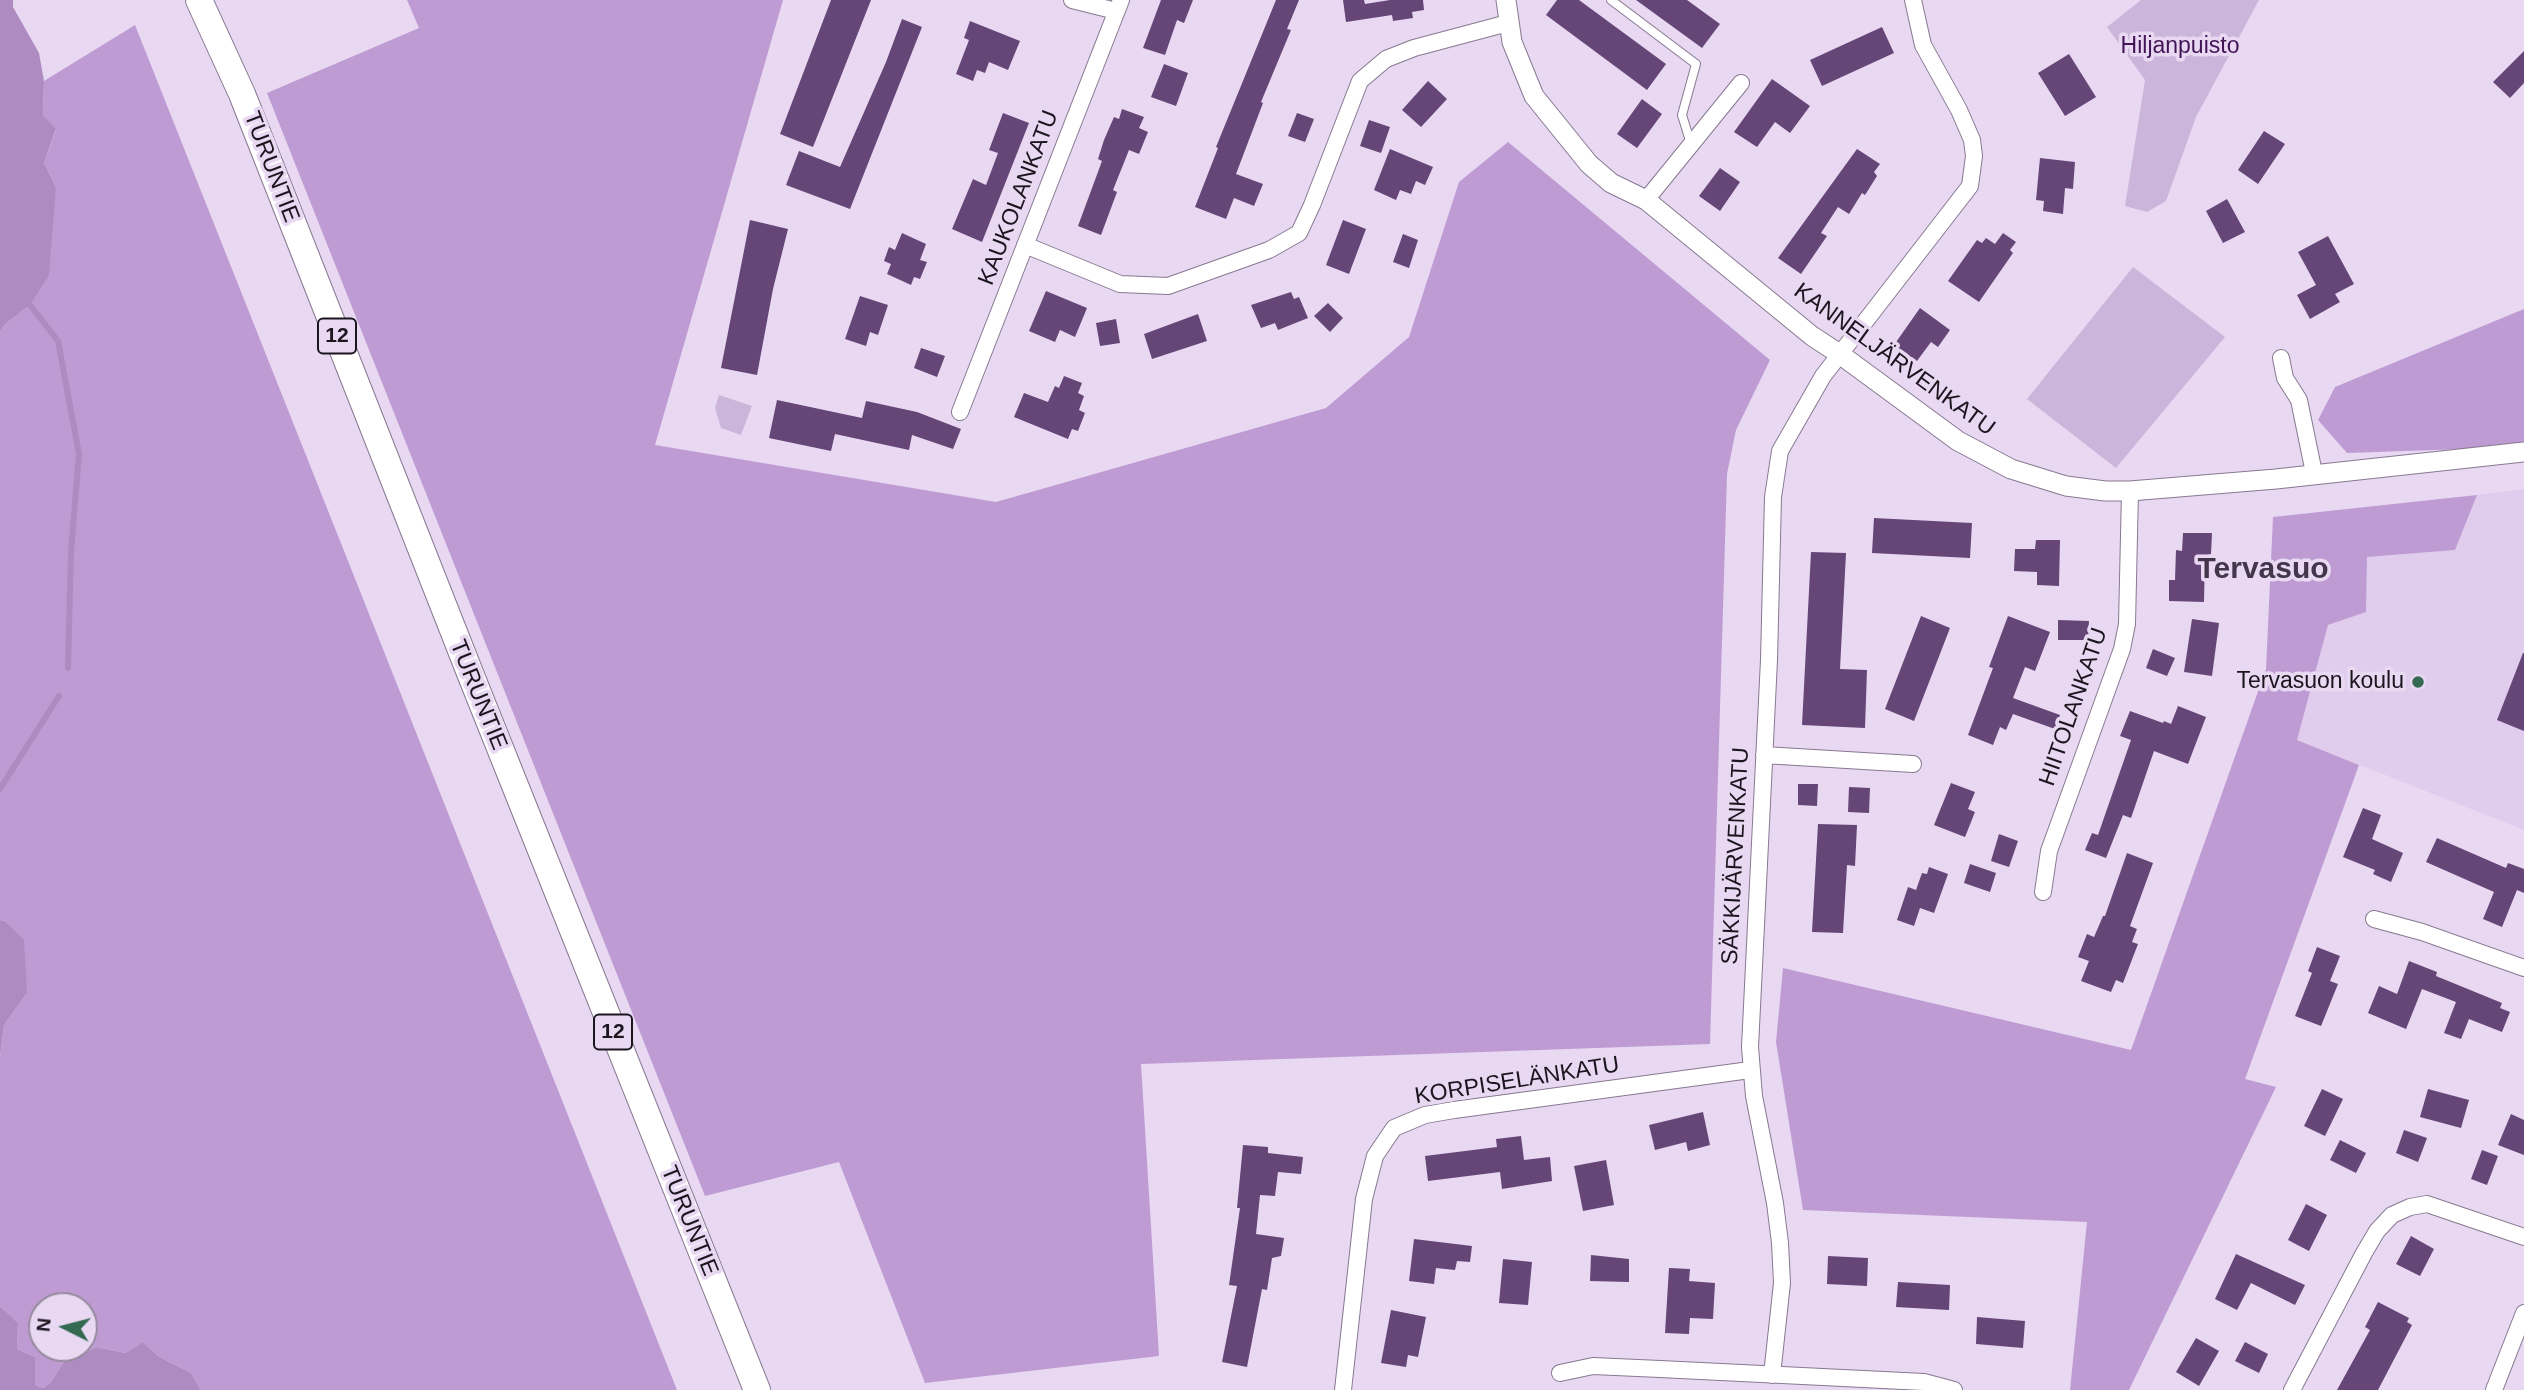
<!DOCTYPE html>
<meta charset="utf-8">
<style>
body{margin:0}
#map{position:relative;width:2524px;height:1390px;overflow:hidden;background:#e8d8f2;font-family:Helvetica,sans-serif}
canvas{display:block}
.north{position:absolute;left:28px;top:1292px;width:70px;height:70px;box-sizing:border-box;background:#e8d8f2;border:2px solid #968a9d;border-radius:50%;rotate:276deg;font-size:19px;font-weight:700;line-height:28px;text-align:center;color:#1b151e}
.north::after{content:'';display:block;margin:auto;width:24px;height:32px;background:#336a51;clip-path:polygon(50% 0,100% 100%,50% 72%,0 100%)}
</style>
<div id="map">
<canvas width="2524" height="1390"></canvas>
<div class="north">N</div>
</div>
<script>
const ctx = document.querySelector('canvas').getContext('2d');
ctx.lineJoin = 'round';
function fillPath(path, color) { ctx.fillStyle = color; ctx.fill(path, 'evenodd'); }
const poly = rows => new Path2D(rows.map(r => 'M' + r).join(''));
function strokePath(path, color, width, dash) { ctx.strokeStyle = color; ctx.lineWidth = width; ctx.lineCap = dash ? 'butt' : 'round'; ctx.setLineDash(dash || []); ctx.stroke(path); }
function label(font, color, halo, rows, align = 'center') {
  ctx.font = font + ' Helvetica,sans-serif'; ctx.lineWidth = 7; ctx.setLineDash([]); ctx.textBaseline = 'middle'; ctx.strokeStyle = halo; ctx.fillStyle = color; for (const [text, x, y, turn = 0] of rows) {
    ctx.save(); ctx.translate(x, y); ctx.rotate((+turn || 0) * Math.PI / 180); ctx.textAlign = isNaN(turn) ? turn : align; if (halo) ctx.strokeText(text, 0, 0); ctx.fillText(text, 0, 0); ctx.restore();
  }
}
fillPath(poly([
 [2524,489,2524,830,2297,740,2328,625,2366,612,2367,557,2455,550,2477,495]
]), '#e0ccec');
fillPath(poly([
 [2141,0,2259,0,2196,117,2166,201,2147,212,2125,206,2145,80,2107,27],
 [2133,267,2225,337,2116,468,2027,399],
 [719,395,752,406,741,435,721,428,715,408]
]), '#ccb5da');
fillPath(poly([
 [407,0,783,0,655,445,996,502,1326,408,1409,337,1459,182,1508,142,1770,360,1736,430,1727,474,1710,1044,1141,1064,1159,1356,925,1383,839,1162,705,1196,267,93,419,28],
 [135,25,352,571,677,1390,201,1390,191,1373,158,1356,143,1342,125,1353,96,1347,83,1354,68,1355,51,1382,43,1388,35,1385,35,1357,17,1349,18,1323,0,1306,0,1057,4,1025,27,993,4,921,0,920,0,332,4,325,30,305,56,187,44,163,56,130,43,115,44,81],
 [42,1306,84,1306,84,1348,42,1348],
 [2524,309,2524,447,2347,453,2318,420,2335,387],
 [2477,495,2455,550,2367,557,2366,612,2328,625,2297,740,2359,765,2245,1079,2276,1087,2129,1390,2070,1390,2087,1222,1803,1210,1776,1042,1783,968,2131,1050,2266,669,2273,517]
]), '#be9cd3');
fillPath(poly([
 [0,0,13,0,13,7,39,53,44,81,43,115,56,129,44,163,56,187,49,275,30,305,4,325,0,332],
 [0,920,4,921,24,940,27,993,4,1025,0,1057],
 [0,1306,18,1323,17,1349,35,1357,35,1385,43,1388,51,1382,68,1355,83,1354,96,1347,125,1353,143,1342,158,1356,191,1373,201,1390,0,1390]
]), '#ae8cc2');
strokePath(poly([
 [30,305,58,341,79,454,71,552,68,668],
 [0,789,59,696]
]), '#ae8cc2', 6);
fillPath(poly([
 [831,0,871,0,813,147,780,134],
 [1161,0,1193,0,1184,23,1177,20,1165,55,1143,48],
 [1276,0,1299,0,1287,29,1291,30,1261,102,1263,103,1236,174,1263,184,1254,206,1234,198,1226,219,1195,207,1218,148,1216,147],
 [1343,0,1364,0,1365,4,1390,0,1423,0,1424,10,1412,12,1413,18,1393,21,1392,15,1346,22],
 [1557,0,1579,0,1666,64,1647,90,1546,15],
 [1636,0,1687,0,1720,24,1702,48],
 [902,19,922,27,850,209,786,185,799,151,840,167,886,62],
 [970,21,1020,41,1008,70,989,62,985,73,977,70,973,81,956,74,969,40,964,38],
 [1882,27,1894,53,1822,86,1810,60],
 [2524,51,2524,83,2510,98,2493,82],
 [2069,54,2096,97,2065,116,2038,73],
 [1164,64,1188,73,1176,106,1151,97],
 [1772,79,1810,106,1790,133,1775,122,1757,147,1734,132],
 [1428,81,1447,99,1421,127,1402,110],
 [1642,99,1662,114,1637,148,1617,134],
 [1122,109,1144,117,1139,128,1148,132,1139,154,1129,150,1113,190,1117,192,1101,235,1078,226,1102,161,1098,159,1104,140,1114,117,1119,119],
 [1003,113,1029,123,982,242,952,229,973,179,986,185,998,153,989,150],
 [1297,113,1314,119,1305,142,1288,136],
 [1369,120,1390,127,1381,153,1360,146],
 [2264,131,2285,144,2258,184,2238,170],
 [1390,149,1433,167,1425,185,1416,181,1411,194,1400,190,1396,200,1374,190],
 [1857,149,1880,164,1874,172,1877,176,1865,195,1862,193,1849,214,1838,207,1821,233,1827,236,1801,274,1778,258],
 [2040,158,2075,162,2073,189,2065,188,2063,214,2043,211,2044,201,2036,200],
 [1720,168,1740,182,1720,211,1699,196],
 [2227,199,2245,232,2223,243,2206,211],
 [750,220,788,229,773,289,757,375,721,368],
 [1343,220,1366,229,1349,274,1326,265],
 [902,233,926,244,920,260,927,262,920,279,914,277,911,285,887,274,891,264,884,261,889,247,895,250],
 [2003,233,2016,242,2010,250,2013,253,1979,302,1948,281,1977,240,1982,243,1986,238,1995,244],
 [1403,234,1418,240,1409,268,1393,262],
 [2328,236,2354,284,2335,294,2340,302,2310,319,2297,295,2316,285,2298,252],
 [1046,291,1087,308,1075,337,1060,330,1055,342,1029,331],
 [1291,292,1294,299,1299,297,1308,318,1278,330,1275,323,1261,328,1251,305],
 [860,296,888,305,878,335,870,332,866,346,845,339],
 [1328,303,1343,318,1330,332,1314,316],
 [1920,308,1950,330,1938,347,1931,342,1917,361,1894,345],
 [1198,314,1207,341,1152,359,1144,334],
 [1116,319,1120,343,1100,346,1096,323],
 [921,348,945,356,937,377,914,368],
 [1064,376,1082,383,1078,393,1084,396,1079,410,1085,413,1078,431,1072,429,1068,439,1014,417,1024,393,1048,402,1055,386,1059,388],
 [777,400,862,418,866,401,917,412,961,429,953,449,912,435,909,450,835,434,831,451,769,438],
 [1874,518,1972,523,1970,558,1872,553],
 [2183,533,2212,533,2211,554,2205,556,2204,602,2169,601,2169,580,2175,580,2176,550,2182,551],
 [2036,540,2060,540,2059,586,2037,585,2037,572,2014,571,2015,549,2035,549],
 [1811,552,1846,553,1840,669,1867,670,1865,728,1802,725],
 [1921,616,1950,628,1914,721,1885,709],
 [2008,616,2050,632,2035,671,2025,667,2013,698,2060,715,2055,729,2013,714,2006,730,2000,727,1993,745,1968,735,1993,668,1989,667],
 [2192,619,2219,623,2212,676,2184,672],
 [2058,620,2089,621,2088,640,2058,640],
 [2153,649,2175,658,2167,676,2146,668],
 [2523,653,2524,653,2524,731,2497,720],
 [2178,706,2206,717,2188,764,2154,751,2131,818,2123,815,2106,858,2085,850,2092,833,2098,835,2131,740,2120,736,2130,711,2163,723,2164,721,2171,724],
 [1951,783,1975,792,1968,809,1975,812,1965,837,1934,825],
 [1798,784,1818,784,1817,806,1798,805],
 [1849,787,1870,788,1869,813,1848,812],
 [2363,808,2381,815,2372,839,2403,853,2391,882,2373,874,2375,870,2343,857],
 [1818,824,1857,825,1855,866,1847,865,1843,933,1812,932],
 [1999,834,2018,841,2009,867,1991,861],
 [2437,838,2506,868,2508,863,2524,869,2524,893,2517,890,2502,927,2483,919,2494,892,2426,862],
 [2127,853,2153,863,2130,926,2137,929,2132,942,2138,944,2123,983,2116,980,2111,992,2081,981,2089,961,2078,957,2087,934,2094,937,2103,916,2105,916],
 [1970,864,1996,873,1990,892,1964,883],
 [1929,867,1948,874,1934,913,1920,908,1914,926,1897,920,1908,887,1916,890,1922,873,1927,874],
 [2317,947,2340,956,2330,981,2338,984,2321,1026,2295,1016,2312,973,2308,971],
 [2409,961,2437,972,2436,976,2502,1003,2500,1008,2510,1012,2502,1032,2469,1019,2461,1039,2444,1033,2456,1002,2422,989,2406,1029,2368,1013,2379,986,2397,994],
 [2322,1089,2343,1099,2325,1136,2304,1126],
 [2428,1089,2469,1100,2461,1128,2420,1117],
 [1703,1112,1710,1145,1688,1151,1686,1142,1655,1150,1649,1125],
 [2511,1114,2524,1120,2524,1155,2498,1145],
 [2404,1130,2427,1138,2418,1162,2396,1153],
 [1521,1136,1524,1160,1550,1157,1552,1181,1502,1189,1500,1172,1428,1181,1425,1156,1497,1147,1496,1139],
 [2340,1140,2366,1153,2356,1173,2330,1160],
 [1243,1145,1268,1147,1268,1153,1303,1157,1301,1174,1278,1172,1275,1196,1260,1195,1256,1234,1284,1238,1281,1256,1272,1258,1267,1290,1262,1289,1247,1367,1222,1362,1237,1286,1229,1285,1240,1208,1237,1208],
 [2482,1150,2498,1156,2487,1185,2471,1179],
 [1606,1160,1614,1205,1583,1211,1574,1166],
 [2306,1204,2327,1215,2309,1251,2288,1240],
 [2411,1236,2434,1249,2420,1276,2396,1264],
 [1414,1239,1472,1246,1470,1262,1457,1261,1455,1270,1436,1268,1434,1284,1409,1281],
 [2236,1254,2305,1285,2295,1305,2251,1283,2237,1310,2215,1299],
 [1591,1255,1629,1259,1629,1282,1590,1281],
 [1828,1256,1868,1258,1867,1286,1827,1284],
 [1503,1259,1532,1262,1528,1305,1499,1303],
 [1669,1268,1690,1269,1689,1281,1715,1283,1713,1319,1690,1318,1689,1334,1665,1333],
 [1898,1282,1950,1285,1949,1310,1896,1307],
 [2378,1302,2409,1318,2407,1322,2412,1325,2378,1390,2337,1390,2370,1330,2365,1327],
 [1391,1310,1426,1317,1418,1357,1408,1355,1406,1367,1381,1363],
 [1977,1317,2025,1321,2023,1348,1976,1344],
 [2196,1338,2219,1351,2199,1386,2176,1372],
 [2245,1342,2268,1354,2259,1373,2235,1361]
]), '#654677');
const service = poly([
 [1611,0,1696,64,1682,115,1691,144]
]);
const minor = poly([
 [1072,0,1116,11],
 [1646,200,1741,83],
 [1025,245,1120,284,1168,286,1269,250,1299,233,1312,205,1360,81,1386,59,1414,48,1508,23],
 [2281,358,2285,378,2299,400,2314,473],
 [960,412,1121,0],
 [1764,755,1913,764],
 [2043,892,2049,851,2122,649,2127,624,2130,491],
 [2374,919,2422,932,2524,968],
 [1560,1373,1593,1366,1660,1369,1924,1382,1954,1390],
 [1772,1375,1782,1283,1780,1243,1775,1203,1754,1096,1750,1047,1769,660,1773,497,1780,451,1823,376,1970,186,1974,156,1972,140,1959,110,1923,45,1913,0],
 [1343,1390,1364,1199,1375,1156,1394,1128,1425,1115,1454,1110,1750,1070],
 [2292,1390,2364,1253,2377,1231,2392,1215,2410,1207,2427,1204,2524,1237],
 [2494,1390,2524,1313]
]);
const tertiary = poly([
 [1506,0,1512,42,1534,96,1589,164,1611,183,1646,200,1812,336,1841,355,1958,441,2011,469,2066,486,2105,491,2130,491,2276,479,2524,452]
]);
const trunk = poly([
 [199,0,242,94,470,673,757,1390]
]);
strokePath(service, '#877990', 10);
strokePath(minor, '#877990', 18);
strokePath(tertiary, '#877990', 21);
strokePath(trunk, '#877990', 28);
strokePath(service, '#fff', 8);
strokePath(minor, '#fff', 16);
strokePath(tertiary, '#fff', 19);
strokePath(trunk, '#fff', 26);
for (const [x, y, r, color] of [
 [2418,682,7,"#336a51"]
]) { const dot = new Path2D(); dot.arc(x, y, r, 0, 2 * Math.PI); ctx.fillStyle = color; ctx.fill(dot); strokePath(dot, '#e8d8f2', 2.5); }
for (const [x, y, w] of [
 [337,336,38],
 [613,1032,38]
]) { const box = new Path2D(); box.roundRect(x - w / 2, y - 17.5, w, 35, 5); ctx.fillStyle = '#e8d8f2'; ctx.fill(box); strokePath(box, '#1b151e', 2); }
label('bold 21px', '#1b151e', null, [
 ["12",337,336],
 ["12",613,1032]
]);
label('23px', '#411556', '#e8d8f2', [
 ["Hiljanpuisto",2180,47]
]);
label('23px', '#1b151e', '#e8d8f2', [
 ["TURUNTIE",271,167,69],
 ["KAUKOLANKATU",1019,198,-69],
 ["KANNELJÄRVENKATU",1894,360,36],
 ["TURUNTIE",478,695,68],
 ["HIITOLANKATU",2074,707,-71],
 ["SÄKKIJÄRVENKATU",1736,856,-87],
 ["KORPISELÄNKATU",1517,1081,-9],
 ["TURUNTIE",689,1221,68]
]);
label('23px', '#1b151e', '#e8d8f2', [
 ["Tervasuon koulu",2404,682]
], 'right');
label('bold 30px', '#43364a', '#e8d8f2', [
 ["Tervasuo",2263,570]
]);
</script>
